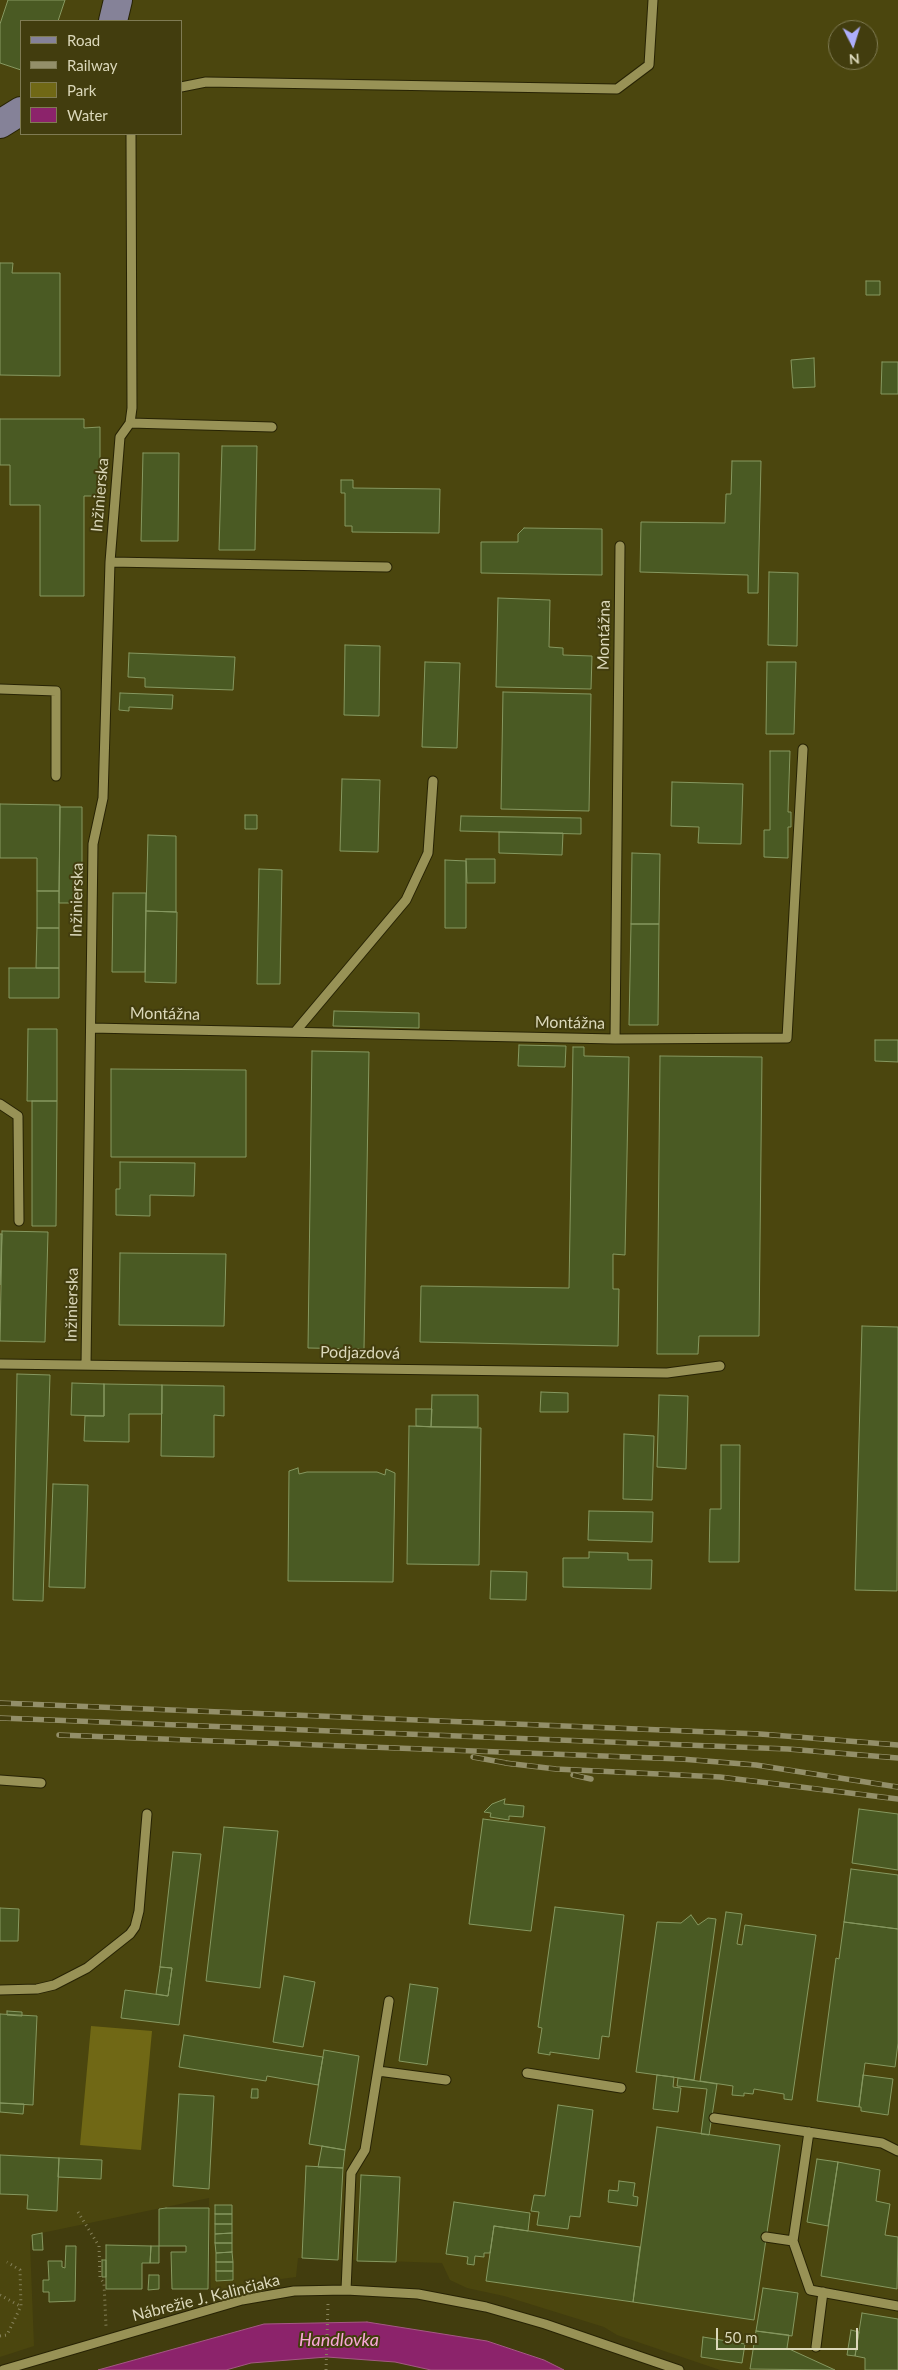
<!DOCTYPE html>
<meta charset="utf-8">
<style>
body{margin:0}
#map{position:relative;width:898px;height:2370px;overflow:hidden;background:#423d0e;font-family:Lato,sans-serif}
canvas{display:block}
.legend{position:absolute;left:20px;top:20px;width:162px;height:115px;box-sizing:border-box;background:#423d0e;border:1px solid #7f7b53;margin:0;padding:6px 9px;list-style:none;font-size:15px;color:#dbd8ba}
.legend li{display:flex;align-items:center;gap:10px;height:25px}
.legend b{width:25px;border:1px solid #7f7b53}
.north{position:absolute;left:828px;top:20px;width:50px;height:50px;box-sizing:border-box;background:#423d0e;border:1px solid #7f7b53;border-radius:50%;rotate:175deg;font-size:14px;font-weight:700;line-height:20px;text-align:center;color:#dbd8ba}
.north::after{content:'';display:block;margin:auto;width:18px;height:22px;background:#aeaefb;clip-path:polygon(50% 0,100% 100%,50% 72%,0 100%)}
.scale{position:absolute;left:716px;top:2328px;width:142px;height:22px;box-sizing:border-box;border:2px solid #dbd8ba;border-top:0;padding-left:6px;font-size:15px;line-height:18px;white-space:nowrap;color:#dbd8ba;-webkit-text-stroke:4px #423d0e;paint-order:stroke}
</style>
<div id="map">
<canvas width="898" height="2370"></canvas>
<ul class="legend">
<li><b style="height:6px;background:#858298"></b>Road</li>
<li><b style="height:6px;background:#938f69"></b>Railway</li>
<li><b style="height:14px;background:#706815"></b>Park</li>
<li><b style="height:14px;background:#8c236b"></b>Water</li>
</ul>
<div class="north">N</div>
<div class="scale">50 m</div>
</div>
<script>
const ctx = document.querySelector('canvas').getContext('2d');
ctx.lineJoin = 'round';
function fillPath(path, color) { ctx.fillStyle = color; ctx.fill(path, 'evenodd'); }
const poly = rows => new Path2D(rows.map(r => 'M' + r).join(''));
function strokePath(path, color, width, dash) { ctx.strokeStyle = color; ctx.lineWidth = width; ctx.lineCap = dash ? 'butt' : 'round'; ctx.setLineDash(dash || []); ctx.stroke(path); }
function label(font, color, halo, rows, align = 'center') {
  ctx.font = font + ' Lato,sans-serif'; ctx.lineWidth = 4; ctx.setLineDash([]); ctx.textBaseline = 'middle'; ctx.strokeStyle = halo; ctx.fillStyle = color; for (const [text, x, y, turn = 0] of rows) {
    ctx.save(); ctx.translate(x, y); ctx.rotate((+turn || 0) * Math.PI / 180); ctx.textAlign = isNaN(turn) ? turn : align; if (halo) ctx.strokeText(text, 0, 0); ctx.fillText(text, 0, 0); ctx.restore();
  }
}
fillPath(poly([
 [0,0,898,0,898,2370,720,2370,617,2335,604,2327,504,2296,467,2288,450,2280,442,2263,298,2258,296,2277,244,2284,211,2293,209,2198,32,2235,30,2243,34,2346,0,2357],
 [21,21,181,21,181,134,21,134],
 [838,30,868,30,868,60,838,60]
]), '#4b460e');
fillPath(poly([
 [91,2026,152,2031,141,2150,80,2145]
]), '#706815');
const water = poly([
 [367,2322,487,2341,544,2360,564,2370,431,2370,395,2362,327,2357,251,2363,226,2370,98,2370,264,2324,367,2322]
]);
fillPath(water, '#8c236b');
strokePath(water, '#a45983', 1);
const building = poly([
 [8,0,65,0,58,21,21,21,21,70,0,63,0,24,8,0],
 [0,263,13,263,12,273,60,273,60,376,0,375,0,263],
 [866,281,880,281,880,295,866,295,866,281],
 [814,358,815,387,793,388,791,360,814,358],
 [882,362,898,362,898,394,881,394,882,362],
 [0,419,84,419,84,428,100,427,100,496,84,496,84,596,40,596,40,505,10,505,10,465,0,465,0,419],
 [222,446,257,446,255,550,219,550,222,446],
 [143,453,179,453,178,541,141,541,143,453],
 [732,461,761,461,758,593,748,593,748,575,640,572,641,522,725,523,726,494,731,494,732,461],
 [341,480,353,480,353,488,440,489,439,533,352,532,352,526,345,526,345,493,341,493,341,480],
 [524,528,602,529,602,575,481,573,481,542,518,542,518,534,524,528],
 [769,572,798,573,797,646,768,645,769,572],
 [498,598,550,600,549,647,563,648,563,655,592,656,591,689,496,687,498,598],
 [345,645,380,646,379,716,344,715,345,645],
 [129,653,235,657,233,690,145,687,145,678,128,677,129,653],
 [425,662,460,663,457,748,422,747,425,662],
 [767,662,796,662,794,734,766,734,767,662],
 [503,692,591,694,589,811,501,809,503,692],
 [120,693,173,695,172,709,129,707,129,711,119,710,120,693],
 [770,751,790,751,788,812,791,812,791,827,788,827,788,858,764,857,764,830,770,830,770,751],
 [342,779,380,780,378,852,340,851,342,779],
 [672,782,743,784,741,844,698,843,699,827,671,826,672,782],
 [0,804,60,805,59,891,37,891,37,858,0,858,0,804],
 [60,807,82,807,82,903,59,903,60,807],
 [245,815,257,815,257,829,245,829,245,815],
 [461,816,581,818,581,834,460,831,461,816],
 [499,832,563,833,562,855,499,853,499,832],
 [148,835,176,836,176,912,146,911,148,835],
 [632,853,660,854,659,924,631,924,632,853],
 [466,859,495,859,495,883,467,883,466,859],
 [445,860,466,861,466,928,445,928,445,860],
 [259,869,282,870,280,984,257,984,259,869],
 [37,891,59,891,59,928,37,928,37,891],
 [113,893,146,893,145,972,112,972,113,893],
 [146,911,177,912,176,983,145,982,146,911],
 [631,924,659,924,658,1025,629,1025,631,924],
 [37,928,59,928,59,968,36,968,37,928],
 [9,968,59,968,59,998,9,998,9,968],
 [334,1011,419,1013,419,1028,333,1026,334,1011],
 [28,1029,57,1029,57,1101,27,1101,28,1029],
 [875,1040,898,1040,898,1062,875,1061,875,1040],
 [519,1045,566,1046,565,1067,518,1066,519,1045],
 [573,1047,584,1047,584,1056,629,1057,625,1255,613,1254,613,1289,619,1289,618,1346,420,1342,421,1286,569,1288,573,1047],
 [312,1051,369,1052,364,1349,308,1348,312,1051],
 [660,1056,762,1057,759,1336,699,1336,698,1354,657,1354,660,1056],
 [111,1069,246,1070,246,1157,111,1157,111,1069],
 [32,1101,57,1101,56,1226,32,1226,32,1101],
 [120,1162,195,1163,194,1196,150,1195,150,1216,116,1215,116,1189,120,1189,120,1162],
 [2,1231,48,1232,45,1342,0,1341,2,1231],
 [0,1234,2,1234,0,1285,0,1234],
 [120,1253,226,1254,224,1326,119,1325,120,1253],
 [862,1326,898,1327,897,1591,855,1590,862,1326],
 [17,1374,50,1375,43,1601,13,1600,17,1374],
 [72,1383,104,1384,104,1416,71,1415,72,1383],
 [104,1384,162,1385,162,1414,129,1414,129,1442,84,1441,85,1416,104,1416,104,1384],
 [162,1385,224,1386,224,1416,214,1415,214,1457,161,1456,162,1385],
 [541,1392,568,1393,568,1412,540,1412,541,1392],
 [432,1395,478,1395,478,1427,431,1427,432,1395],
 [659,1395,688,1396,686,1469,657,1467,659,1395],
 [416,1409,432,1409,431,1427,416,1426,416,1409],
 [409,1426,481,1428,479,1565,407,1564,409,1426],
 [624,1434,654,1436,652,1500,623,1499,624,1434],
 [721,1445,740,1445,739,1562,709,1562,710,1509,721,1509,721,1445],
 [298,1468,299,1474,307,1472,377,1472,385,1475,386,1469,395,1473,393,1582,288,1581,289,1471,298,1468],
 [53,1484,88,1485,85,1588,49,1587,53,1484],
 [589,1511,653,1512,652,1542,588,1540,589,1511],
 [589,1552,628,1553,628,1560,652,1560,651,1589,563,1587,563,1558,589,1558,589,1552],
 [491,1571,527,1572,526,1600,490,1599,491,1571],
 [505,1799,504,1804,524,1806,523,1817,509,1816,509,1820,490,1817,491,1813,484,1812,492,1804,505,1799],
 [859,1809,898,1814,898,1870,852,1863,859,1809],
 [483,1819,545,1827,531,1931,469,1924,483,1819],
 [224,1827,278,1831,260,1988,206,1981,224,1827],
 [173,1852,201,1854,179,2025,121,2018,125,1990,168,1996,172,1968,160,1967,173,1852],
 [851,1869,898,1875,898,1929,844,1922,851,1869],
 [555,1907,624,1915,609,2037,602,2036,599,2059,550,2052,550,2055,538,2053,542,2028,538,2027,555,1907],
 [0,1908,19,1909,18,1941,0,1941,0,1908],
 [726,1912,742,1914,737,1944,742,1945,745,1925,816,1935,792,2100,784,2099,784,2094,754,2089,753,2094,744,2093,744,2096,732,2095,733,2086,700,2081,726,1912],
 [691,1915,698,1925,708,1918,716,1919,694,2080,636,2072,657,1922,681,1923,691,1915],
 [844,1922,898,1929,898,2043,895,2067,865,2063,859,2107,817,2101,836,1958,839,1959,844,1922],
 [160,1967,172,1968,168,1996,156,1994,160,1967],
 [284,1976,315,1982,303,2047,273,2042,284,1976],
 [410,1984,438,1988,427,2065,399,2061,410,1984],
 [7,2011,22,2012,22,2016,7,2015,7,2011],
 [0,2014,37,2016,33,2105,0,2103,0,2014],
 [184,2035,323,2057,318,2085,267,2076,266,2081,179,2067,184,2035],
 [324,2050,359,2056,345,2150,309,2144,324,2050],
 [657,2075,674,2077,673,2087,681,2088,678,2112,653,2109,657,2075],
 [863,2075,893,2079,888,2115,861,2111,861,2107,859,2107,863,2075],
 [678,2078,717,2084,709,2135,701,2134,707,2089,677,2086,678,2078],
 [252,2089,258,2089,258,2098,251,2098,252,2089],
 [179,2094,214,2096,209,2189,173,2186,179,2094],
 [0,2103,24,2104,23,2114,0,2112,0,2103],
 [558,2105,593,2110,580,2217,570,2216,568,2229,537,2225,539,2212,531,2211,534,2195,545,2196,558,2105],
 [657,2127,780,2145,754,2320,633,2302,657,2127],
 [322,2146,345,2150,343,2168,318,2167,322,2146],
 [0,2155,59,2158,57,2211,27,2209,28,2195,0,2194,0,2155],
 [59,2158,102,2160,101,2179,58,2177,59,2158],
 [817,2159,838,2162,828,2226,807,2222,817,2159],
 [838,2162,880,2170,876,2201,890,2204,885,2235,898,2237,897,2289,821,2276,838,2162],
 [306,2166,343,2168,338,2260,302,2258,306,2166],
 [361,2175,400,2177,396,2262,357,2261,361,2175],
 [619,2181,635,2183,633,2196,638,2197,637,2206,608,2202,609,2190,618,2191,619,2181],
 [454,2202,530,2213,528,2231,494,2226,490,2253,484,2253,484,2257,475,2256,474,2265,467,2264,468,2257,446,2254,454,2202],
 [215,2205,232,2205,232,2214,215,2214,215,2205],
 [166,2208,209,2208,208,2289,172,2289,171,2252,186,2252,186,2246,159,2246,159,2209,166,2208],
 [215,2214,232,2214,232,2224,215,2224,215,2214],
 [215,2224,232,2224,232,2233,215,2234,215,2224],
 [494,2226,640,2247,633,2302,486,2281,494,2226],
 [42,2233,43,2250,33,2250,32,2235,42,2233],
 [232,2233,232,2243,215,2243,215,2234,232,2233],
 [215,2243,232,2243,232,2252,216,2253,215,2243],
 [106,2245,151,2246,150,2263,142,2263,142,2289,106,2289,106,2245],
 [66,2246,76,2246,75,2301,49,2302,49,2292,43,2292,43,2280,49,2280,48,2261,62,2261,62,2267,65,2268,66,2246],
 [151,2246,159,2246,159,2263,150,2263,151,2246],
 [232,2252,233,2262,216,2262,216,2253,232,2252],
 [102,2260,106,2260,106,2277,102,2277,102,2260],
 [216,2262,233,2262,233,2271,216,2271,216,2262],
 [216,2271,233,2271,233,2280,216,2281,216,2271],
 [149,2275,159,2275,159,2289,148,2290,149,2275],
 [763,2288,798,2293,792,2336,756,2331,763,2288],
 [862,2313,898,2319,898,2370,865,2370,865,2358,855,2356,862,2313],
 [851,2330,859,2332,855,2356,847,2355,851,2330],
 [756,2331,789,2335,787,2348,835,2370,750,2369,756,2331],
 [703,2337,745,2344,742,2363,701,2357,703,2337]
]);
fillPath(building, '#4a5a23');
strokePath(building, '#869860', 1);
const minor = poly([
 [181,87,206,82,617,89,649,65,653,0],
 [130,423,132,408,131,134],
 [110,562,387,567],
 [0,689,56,691,56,776],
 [91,1028,615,1039,620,546],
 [295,1032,406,900,428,853,433,781],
 [615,1039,787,1038,803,749],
 [0,1104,18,1116,19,1221],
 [0,1364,667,1373,720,1366],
 [86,1365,93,844,103,798,110,562,120,437,130,423,272,427],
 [0,1780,41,1783],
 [0,1990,37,1989,54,1985,87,1968,130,1934,135,1927,139,1911,147,1814],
 [378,2071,446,2080],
 [527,2073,621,2088],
 [714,2118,882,2143,898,2151],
 [809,2132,793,2241,810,2290,898,2306],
 [766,2237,793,2241],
 [346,2290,351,2173,365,2150,389,2001],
 [816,2347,823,2292],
 [3,2370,242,2300,294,2291,346,2290,418,2294,486,2307,545,2324,679,2370]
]);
const major = poly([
 [113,21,118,0],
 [0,124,21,111]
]);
strokePath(minor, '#272304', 11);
strokePath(major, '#272304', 30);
strokePath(poly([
 [78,2212,99,2246,100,2278,104,2283,106,2326],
 [0,2295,20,2306],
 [0,2336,7,2335,21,2306,20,2270,7,2262],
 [326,2370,328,2304]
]), '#858159', 3, [1, 4]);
strokePath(minor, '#989256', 9);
strokePath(major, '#858298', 28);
const rail = poly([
 [0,1703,760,1734,898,1745],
 [0,1718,788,1749,898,1758],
 [59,1735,681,1759,756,1765,898,1787],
 [473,1757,512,1764],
 [505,1763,556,1769,720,1777,898,1799],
 [573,1775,591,1779]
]);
strokePath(rail, '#938f69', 5.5);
strokePath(rail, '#423d0e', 4, [11]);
label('16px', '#dbd8ba', '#423d0e', [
 ["Inžinierska",100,495,-85],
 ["Montážna",604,635,-89],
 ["Inžinierska",77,900,-89],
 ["Montážna",165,1014,1],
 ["Montážna",570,1023,1],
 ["Inžinierska",72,1305,-89],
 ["Podjazdová",360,1353,1],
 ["Nábrežie J. Kalinčiaka",206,2298,-14]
]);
label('italic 18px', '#f8a7d7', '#423d0e', [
 ["Handlovka",339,2340]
]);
</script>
